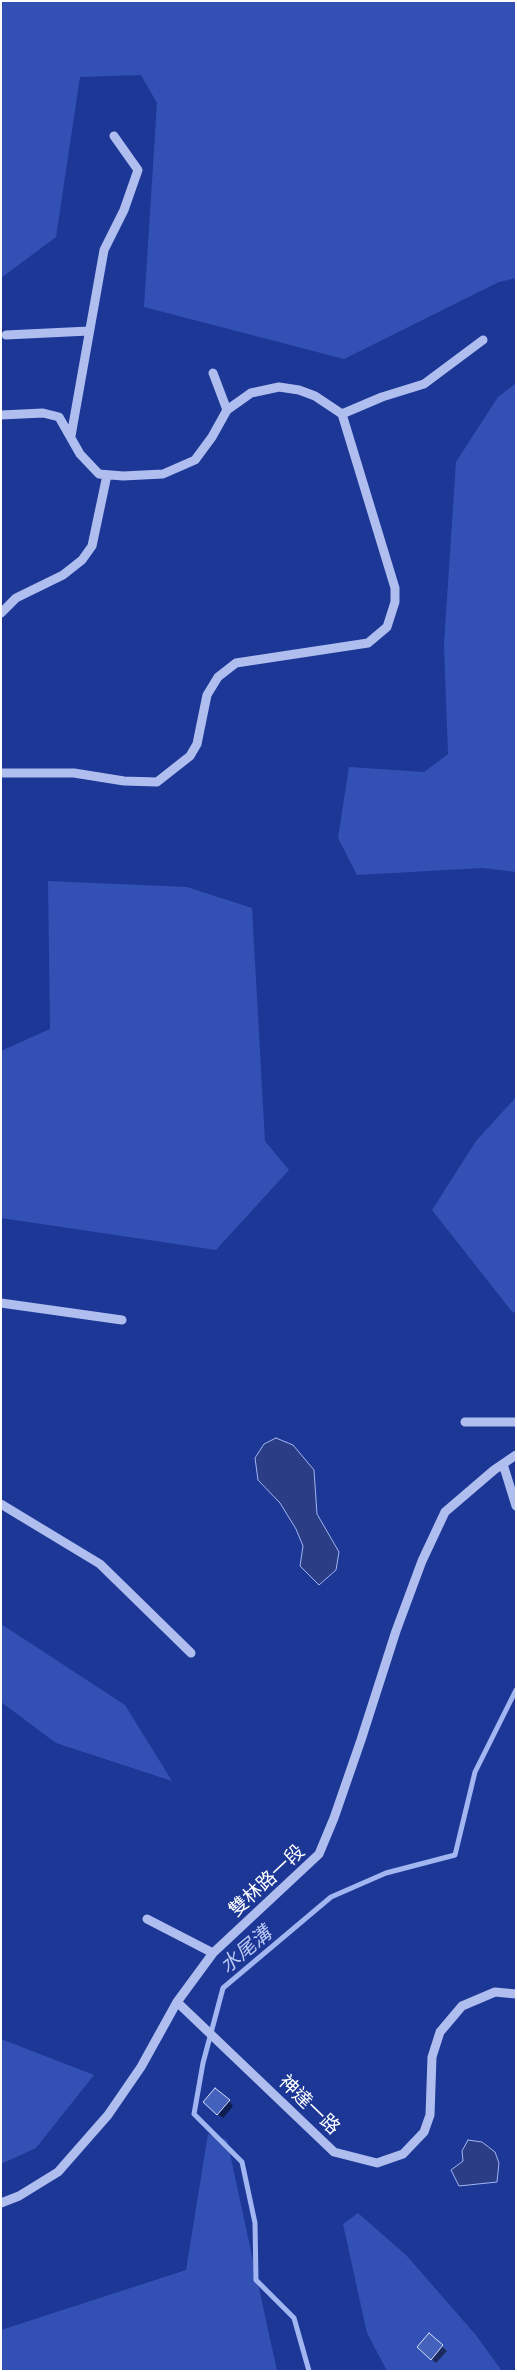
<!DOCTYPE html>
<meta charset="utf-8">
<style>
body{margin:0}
#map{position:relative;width:517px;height:2372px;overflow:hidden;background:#1c3795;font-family:Mulish,sans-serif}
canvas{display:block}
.frame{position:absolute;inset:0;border:2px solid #fff;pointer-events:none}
</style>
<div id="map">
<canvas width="517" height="2372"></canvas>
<div class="frame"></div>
</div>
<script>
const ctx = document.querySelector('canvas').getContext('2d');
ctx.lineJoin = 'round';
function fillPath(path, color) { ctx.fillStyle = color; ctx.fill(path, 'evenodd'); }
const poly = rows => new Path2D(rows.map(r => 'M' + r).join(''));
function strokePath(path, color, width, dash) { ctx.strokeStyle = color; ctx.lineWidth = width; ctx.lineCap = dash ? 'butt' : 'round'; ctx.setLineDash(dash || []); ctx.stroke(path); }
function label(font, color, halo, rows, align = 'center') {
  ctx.font = font + ' Mulish,"Noto Sans TC",sans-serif'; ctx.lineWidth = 4.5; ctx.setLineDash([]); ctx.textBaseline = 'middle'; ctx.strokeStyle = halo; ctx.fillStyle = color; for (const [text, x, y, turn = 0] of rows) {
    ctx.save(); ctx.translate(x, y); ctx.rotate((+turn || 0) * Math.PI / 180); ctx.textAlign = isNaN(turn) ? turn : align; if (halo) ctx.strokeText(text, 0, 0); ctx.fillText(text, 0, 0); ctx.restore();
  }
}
fillPath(poly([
 [1,1,516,1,516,278,499,282,344,359,144,307,157,103,141,75,80,77,56,237,1,278],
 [516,383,516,872,483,868,357,875,338,838,349,767,424,772,448,754,444,644,456,462,498,397],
 [48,881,187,887,252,908,265,1141,289,1170,216,1250,1,1218,1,1051,50,1029],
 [516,1097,516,1310,513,1313,432,1210,476,1141],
 [1,1624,125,1705,172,1781,56,1743,1,1702],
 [1,2039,94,2075,36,2148,1,2164],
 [208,2134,227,2140,277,2371,1,2371,1,2330,186,2270],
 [358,2213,406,2255,475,2334,502,2371,387,2371,367,2333,343,2224]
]), '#3351b4');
const water = poly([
 [276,1438,293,1445,314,1470,317,1514,339,1552,336,1570,319,1585,300,1566,303,1546,296,1529,280,1503,258,1480,255,1458,264,1444,276,1438],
 [468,2140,482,2142,495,2152,499,2163,497,2182,459,2186,451,2170,463,2161,462,2151,468,2140]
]);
fillPath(water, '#2b3e85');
strokePath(water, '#a2b6f1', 1);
fillPath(poly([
 [229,2101,233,2106,223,2118,209,2107],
 [429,2335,447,2351,436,2363,423,2352]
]), '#0007');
strokePath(poly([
 [309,2371,294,2318,256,2280,255,2223,242,2162,194,2114,203,2063,223,1988,331,1897,386,1873,455,1855,475,1772,516,1690]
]), '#a2b6f1', 5);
const building = poly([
 [215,2088,230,2100,217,2115,203,2102,215,2088],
 [429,2333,443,2345,431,2360,417,2347,429,2333]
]);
fillPath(building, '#4461bc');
strokePath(building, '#d5defb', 1);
strokePath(poly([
 [6,335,89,331],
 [213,373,227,410],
 [342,414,382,397,424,384,483,340],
 [1,415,43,413,59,417,80,454,99,474,123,476,163,474,195,460,212,437,227,410,251,393,279,387,299,390,315,396,342,414,395,588,395,602,387,627,368,643,236,663,218,677,207,695,197,744,190,756,157,782,124,781,74,773,1,773],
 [71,436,104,250,124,210,138,170,114,136],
 [1,613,16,598,63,575,82,560,92,546,107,475],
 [1,1303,122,1320],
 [465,1422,516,1422],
 [503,1464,516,1506],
 [1,1504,100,1564,191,1653],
 [147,1919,213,1953],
 [177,2002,334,2152,377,2163,403,2154,424,2132,430,2115,432,2057,440,2032,462,2006,495,1992,516,1994],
 [1,2203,19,2196,58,2172,108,2115,141,2067,177,2002,213,1953,319,1854,334,1818,361,1740,396,1631,422,1561,445,1512,494,1470,516,1455]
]), '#afbeef', 9);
label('19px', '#fff', '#1c3795', [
 ["雙林路一段",267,1881,-43],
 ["神達一路",309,2105,44]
]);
label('italic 20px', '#bbc9f6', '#1c3795', [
 ["水尾溝",246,1950,-40]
]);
</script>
